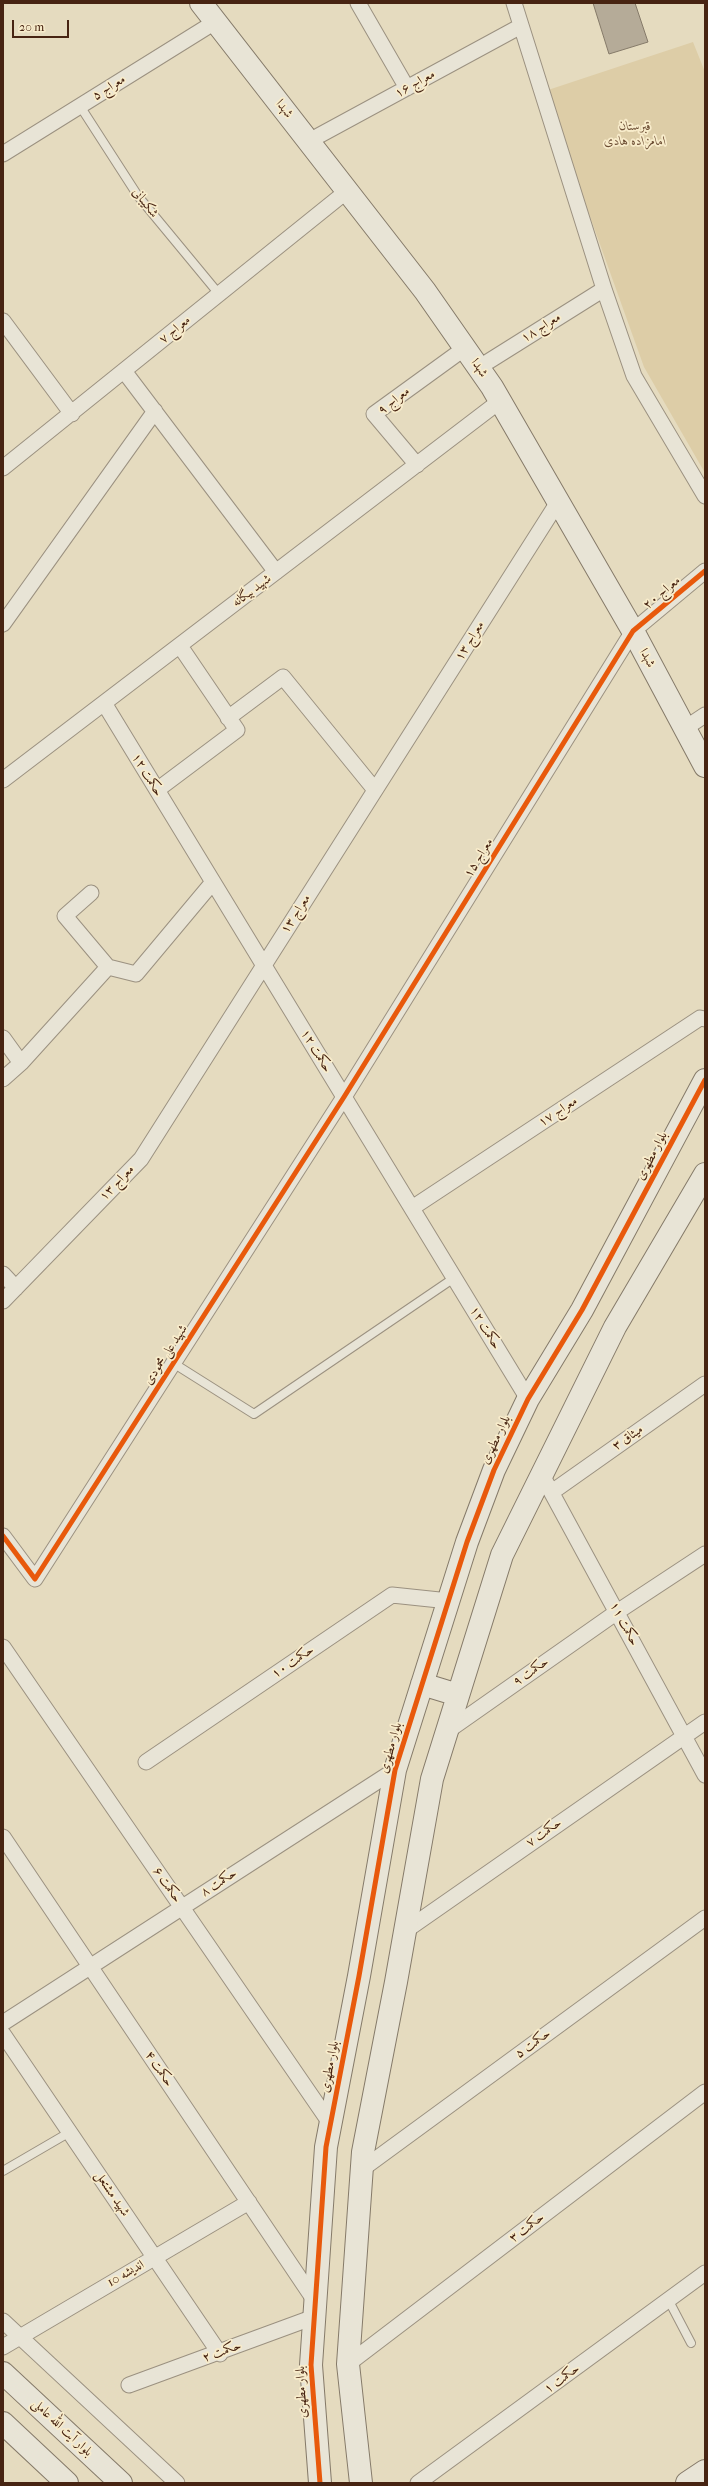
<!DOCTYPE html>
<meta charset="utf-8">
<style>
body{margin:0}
#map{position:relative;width:708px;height:2486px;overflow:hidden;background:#e5dbbf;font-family:"IM FELL French Canon",serif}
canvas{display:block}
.frame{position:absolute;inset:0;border:4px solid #472412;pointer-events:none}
.scale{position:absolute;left:12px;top:20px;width:57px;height:18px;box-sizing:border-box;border:2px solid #472412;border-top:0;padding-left:5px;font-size:12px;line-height:14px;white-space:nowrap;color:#472412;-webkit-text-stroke:3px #f8eccb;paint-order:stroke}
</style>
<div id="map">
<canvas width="708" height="2486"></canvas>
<div class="frame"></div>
<div class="scale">20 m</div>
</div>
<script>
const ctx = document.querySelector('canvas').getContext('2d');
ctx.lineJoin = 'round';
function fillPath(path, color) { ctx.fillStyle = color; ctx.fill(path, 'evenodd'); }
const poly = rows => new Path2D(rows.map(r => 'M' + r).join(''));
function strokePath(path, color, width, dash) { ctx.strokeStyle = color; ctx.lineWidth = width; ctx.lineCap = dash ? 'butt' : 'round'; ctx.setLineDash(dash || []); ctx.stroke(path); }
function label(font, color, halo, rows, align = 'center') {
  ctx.font = font + ' "IM FELL French Canon",Amiri,serif'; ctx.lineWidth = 3.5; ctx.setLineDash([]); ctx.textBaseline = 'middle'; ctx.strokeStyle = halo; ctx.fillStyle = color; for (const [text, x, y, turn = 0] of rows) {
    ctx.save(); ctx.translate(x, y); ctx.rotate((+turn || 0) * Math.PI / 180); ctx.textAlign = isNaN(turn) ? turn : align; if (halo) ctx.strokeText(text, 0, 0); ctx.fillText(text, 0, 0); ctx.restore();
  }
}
fillPath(poly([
 [693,42,705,72,705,473,644,367,545,91]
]), '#ddcda7');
const building = poly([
 [593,3,635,3,648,42,609,54,593,3]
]);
fillPath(building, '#b5ab98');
strokePath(building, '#857a69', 1);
const lane = poly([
 [80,106,138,196,219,294],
 [173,1363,254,1414,454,1278],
 [3,2171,70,2132],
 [669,2301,691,2343]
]);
const street = poly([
 [358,3,407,88],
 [514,3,604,289,634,376,705,496],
 [309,141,521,26],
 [3,154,215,22],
 [3,321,72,414],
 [478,368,604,289],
 [124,371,276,572],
 [417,465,374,414,465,348],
 [3,468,347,191],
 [3,624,155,411],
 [104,703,528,1399],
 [228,718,283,677,375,790],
 [684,729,705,715],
 [3,780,500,401],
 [157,790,237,730,180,646],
 [91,893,65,916,108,967],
 [3,1038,21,1063],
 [3,1079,21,1063,108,967,136,974,213,882],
 [412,1208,700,1018,705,1019],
 [3,1274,16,1288],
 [3,1301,141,1159,558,502],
 [542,1475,705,1775],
 [552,1492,705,1384],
 [3,1536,35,1579,344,1097,633,631,705,571],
 [3,1647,330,2123],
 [446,1732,617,1612,705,1554],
 [146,1762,392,1595,449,1601],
 [3,1837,315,2301],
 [405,1931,705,1722],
 [3,2023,395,1770],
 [3,2034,220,2354],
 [361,2170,705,1918],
 [3,2321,177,2483],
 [3,2347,249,2202],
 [348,2364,705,2092],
 [129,2385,314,2317],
 [418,2483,705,2273]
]);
const secondary = poly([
 [201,3,425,291,492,387,633,631,705,766],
 [422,1684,458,1695],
 [3,2373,121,2483],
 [3,2423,67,2483],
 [320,2483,311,2365,326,2147,359,1976,395,1770,467,1542,494,1470,528,1399,582,1310,705,1080],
 [361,2483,348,2364,363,2152,396,1982,432,1779,502,1555,615,1327,705,1174],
 [687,2483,705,2471]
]);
strokePath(lane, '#9b9180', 10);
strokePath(street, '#9b9180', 17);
strokePath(secondary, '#857a69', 24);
strokePath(lane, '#e8e4d6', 8);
strokePath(street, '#e8e4d6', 15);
strokePath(secondary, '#e8e4d6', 22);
strokePath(poly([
 [3,1536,35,1579,344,1097,633,631,705,571],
 [320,2483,311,2365,326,2147,359,1976,395,1770,467,1542,494,1470,528,1399,582,1310,705,1080]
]), '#e8590c', 5);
label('13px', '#472412', '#f8eccb', [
 ["معراج ۱۶",415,84,-29],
 ["معراج ۵",109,88,-32],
 ["شهدا",284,109,52],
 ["شکیبانی",145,203,52],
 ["معراج ۱۸",541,328,-32],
 ["معراج ۷",175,330,-39],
 ["شهدا",479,368,55],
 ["معراج ۹",394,401,-38],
 ["شهید بیگانه",252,591,-37],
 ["معراج ۲۰",662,593,-40],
 ["معراج ۱۳",470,641,-58],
 ["شهدا",647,658,62],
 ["حکمت ۱۲",147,775,59],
 ["معراج ۱۵",479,858,-58],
 ["معراج ۱۳",296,914,-57],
 ["حکمت ۱۲",316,1051,59],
 ["معراج ۱۷",558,1112,-33],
 ["بلوار مطهری",652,1156,-62],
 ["معراج ۱۳",117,1183,-46],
 ["حکمت ۱۲",485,1328,59],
 ["شهید علی محمودی",166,1355,-57],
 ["میثاق ۳",628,1438,-35],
 ["بلوار مطهری",496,1440,-64],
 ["حکمت ۱۱",624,1624,62],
 ["حکمت ۱۰",293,1662,-34],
 ["حکمت ۹",531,1672,-35],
 ["بلوار مطهری",391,1748,-74],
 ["حکمت ۷",544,1833,-35],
 ["حکمت ۸",219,1883,-33],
 ["حکمت ۶",167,1885,55],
 ["حکمت ۵",533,2044,-36],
 ["بلوار مطهری",330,2067,-79],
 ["حکمت ۴",159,2069,56],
 ["شهید مشتعل",112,2194,56],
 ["حکمت ۳",527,2228,-37],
 ["اندیشه 10",126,2274,-30],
 ["حکمت ۲",222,2352,-20],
 ["حکمت ۱",562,2379,-36],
 ["بلوار مطهری",302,2392,-93],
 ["بلوار آیت‌ الله عاملی",62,2428,43]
]);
label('italic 13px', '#6b4c32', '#f8eccb', [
 ["قبرستان",635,127],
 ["امامزاده هادی",635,142]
]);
</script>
